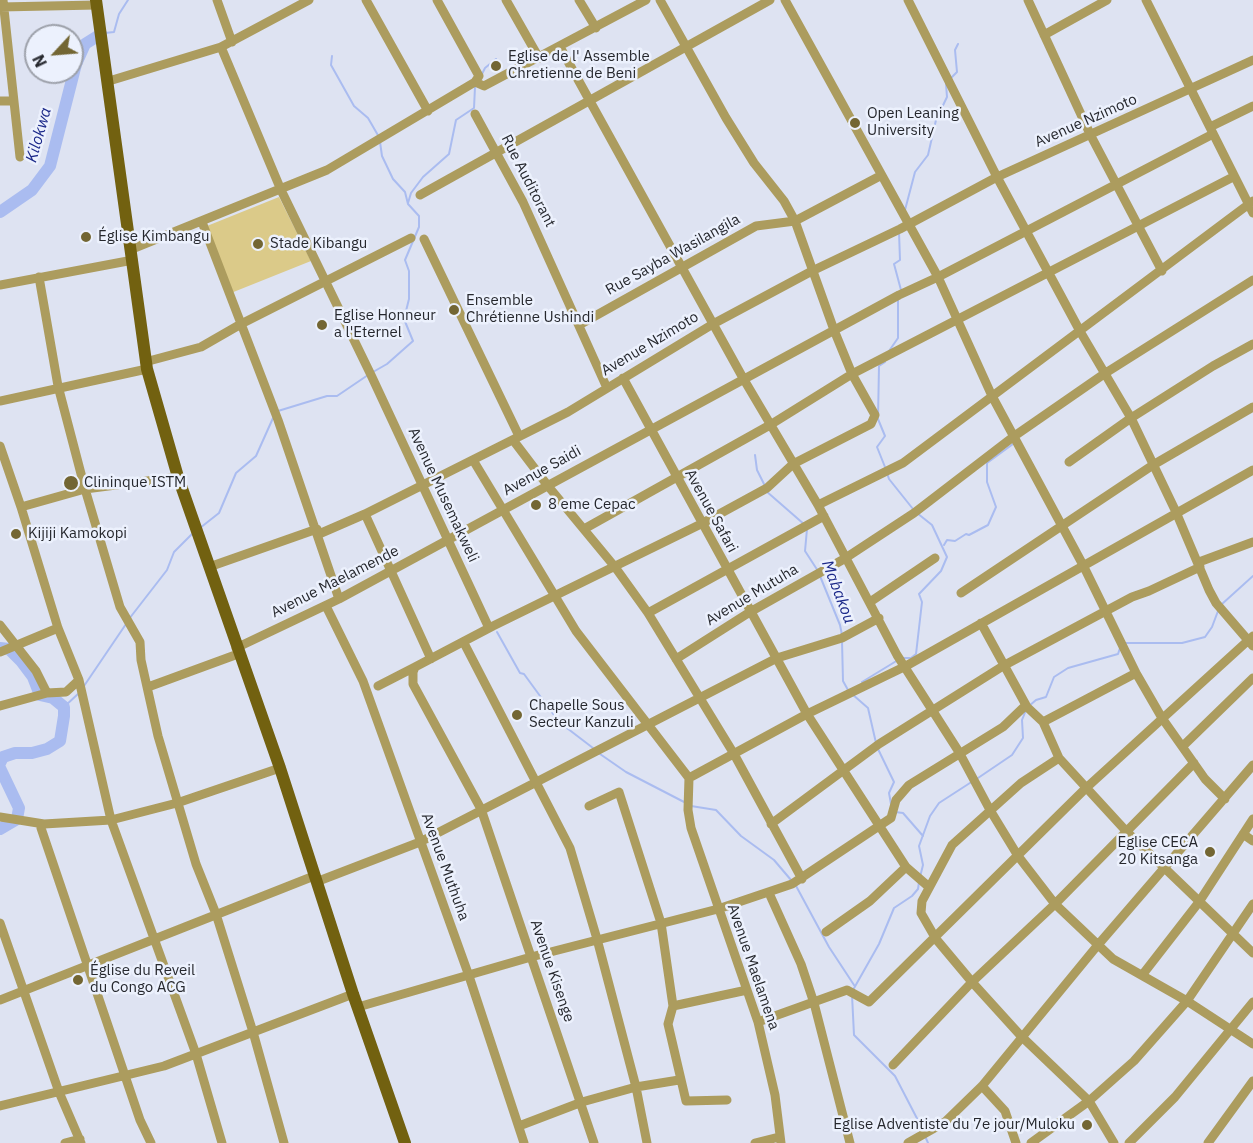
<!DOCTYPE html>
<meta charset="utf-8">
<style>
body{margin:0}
#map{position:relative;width:1253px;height:1143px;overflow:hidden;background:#dee3f2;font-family:"IBM Plex Sans",sans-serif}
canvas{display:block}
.north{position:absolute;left:24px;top:24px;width:60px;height:60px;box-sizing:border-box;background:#ecf1fd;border:2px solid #9da1aa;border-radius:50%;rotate:244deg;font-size:16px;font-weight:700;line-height:24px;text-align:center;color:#26282e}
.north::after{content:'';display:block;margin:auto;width:21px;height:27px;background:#736633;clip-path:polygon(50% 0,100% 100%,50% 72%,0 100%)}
</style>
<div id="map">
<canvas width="1253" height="1143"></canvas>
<div class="north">N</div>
</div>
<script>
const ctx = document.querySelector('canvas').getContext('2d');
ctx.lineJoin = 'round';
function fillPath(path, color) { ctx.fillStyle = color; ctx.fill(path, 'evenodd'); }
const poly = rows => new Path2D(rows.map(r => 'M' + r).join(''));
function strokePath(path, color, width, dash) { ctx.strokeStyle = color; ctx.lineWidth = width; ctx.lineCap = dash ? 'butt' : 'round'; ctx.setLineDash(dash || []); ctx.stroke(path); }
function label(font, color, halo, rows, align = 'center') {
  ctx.font = font + ' "IBM Plex Sans",sans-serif'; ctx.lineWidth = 5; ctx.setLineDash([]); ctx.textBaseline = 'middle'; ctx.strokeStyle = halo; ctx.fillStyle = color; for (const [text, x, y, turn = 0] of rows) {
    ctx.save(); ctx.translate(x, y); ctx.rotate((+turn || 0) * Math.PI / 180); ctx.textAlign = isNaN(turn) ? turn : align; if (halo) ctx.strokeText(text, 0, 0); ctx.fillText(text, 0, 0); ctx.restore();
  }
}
fillPath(poly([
 [279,197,311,261,231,293,207,226]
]), '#dbca89');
strokePath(poly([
 [105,33,114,32,119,14,128,0],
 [332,56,331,65,354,106,368,118,379,137],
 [482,74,485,68,496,59],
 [950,79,957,72,955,50,958,44],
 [408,203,411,193,423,177,449,154,456,120,474,108,475,87],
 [905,210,915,172,928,155,936,120,947,97,946,84],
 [899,232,900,260,894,264,901,290],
 [889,351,898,338,898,300],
 [885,362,879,366,878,419,885,436,877,447,885,467],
 [373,372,387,364,413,341,404,319,409,299,409,271,405,260,419,227,419,216,408,204,405,192,393,179,382,156,380,142],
 [278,411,327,396,337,396,368,375],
 [755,455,757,470,765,486],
 [887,473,889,479,913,509],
 [766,491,805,525],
 [200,528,219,513,236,473,256,456,273,418],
 [807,529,805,551,818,571],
 [944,545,947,540,955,541,966,534,969,535,988,525,996,507,987,482,987,463,1013,444],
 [820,576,840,625,842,635],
 [1222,604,1253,576],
 [129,619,167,570,174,552,193,533],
 [497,632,520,673,524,674,559,722,593,748],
 [842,641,843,681,848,690],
 [1124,643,1182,643,1205,637,1212,627,1218,611],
 [903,658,911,658,916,654,922,602,919,594,941,571,947,557,932,525,917,513],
 [862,682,898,660],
 [84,686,126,624],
 [852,694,868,708,876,743],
 [1029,706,1036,700,1046,697,1054,677,1068,668,1118,654,1120,648],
 [64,707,79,693],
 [878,749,894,782,889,793,891,804],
 [600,754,626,772,686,803],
 [978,778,1012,755,1023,738,1022,720,1026,710],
 [691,806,716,810,741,836,774,860,791,880],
 [895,812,903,813,923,836],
 [920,877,923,865,919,846,930,816,939,803,973,781],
 [795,884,829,947,854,985],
 [853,990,879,944,894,908,912,896,918,889,919,882],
 [852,995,854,1035,895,1076,923,1130],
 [925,1136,928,1143]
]), '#aabcf0', 2);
strokePath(poly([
 [0,212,32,190,50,166,76,64,85,44,101,34],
 [0,648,9,649,21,661,33,677,40,695,53,698,64,707,64,716,60,741,47,749,32,753,15,753,3,757,0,763],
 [0,768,19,808,17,819,0,829]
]), '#aabcf0', 12);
strokePath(poly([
 [3,0,20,157],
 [217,0,232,42],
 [366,0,428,111],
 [437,0,479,76,475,82],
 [506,0,539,58],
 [579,0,596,28],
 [785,0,938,277,992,396,1083,565,1136,673,1162,718,1205,779,1225,799],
 [908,0,997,177,1081,333,1131,418,1176,512,1209,590,1216,603,1253,646],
 [1028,0,1091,136,1162,271],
 [1146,0,1253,213],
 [0,7,97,5],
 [1044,35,1107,0],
 [221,47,281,190,371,375,489,628],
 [560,47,743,378,818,505,897,655,959,752,990,810,1018,856,1055,904,1113,959,1187,1001,1253,1044],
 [109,81,221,47,309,0],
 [0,101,14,101],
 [475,114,523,202,607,388],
 [1210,127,1253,106],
 [420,195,770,0],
 [202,222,278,420,339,599],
 [424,239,519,436],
 [132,249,327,170,475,82,484,86,646,0],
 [39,277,58,386,85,489,120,607,140,642,141,660,158,736,196,864,216,914,253,1032,284,1143],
 [0,285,133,260],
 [579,325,756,226,795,221,880,176],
 [145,362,201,347,241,324,411,238],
 [623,378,807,714,906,867,929,887],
 [0,401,147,369],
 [513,440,548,486,615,567,648,613,734,754,802,879],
 [0,446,21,507,58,628,79,680,111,820,196,1054,222,1143],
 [473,460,576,631,689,778,688,810,691,828,758,1022,775,1095,781,1143],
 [1069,462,1131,418,1213,366,1253,344],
 [818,505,903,463,1253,201],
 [21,507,85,489,178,477],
 [365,514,431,659],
 [584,529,770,425,852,374,1233,177],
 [319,534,365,514,568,412,713,324,812,271,900,229,997,177,1253,60],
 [1199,562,1253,542],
 [209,567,317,529],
 [961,593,1153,465,1253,407],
 [870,602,935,558],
 [326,606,363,681,469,976,524,1143],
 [648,613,824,516],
 [981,623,1027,707,1043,722,1059,758,1126,831,1253,953],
 [0,625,36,671,47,693],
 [464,643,570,848,597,939,636,1087,647,1143],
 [236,648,339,599,899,295,938,277,1213,134],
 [0,652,58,628],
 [676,659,750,612,844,559,914,513,1013,437,1104,374,1253,280],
 [378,686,415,667],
 [148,687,238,654],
 [0,706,47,693,66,692,79,680],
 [1043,722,1136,673],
 [1183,746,1253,678],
 [1059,758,1021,783,952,845,922,901,921,913,936,939,972,982,1021,1036,1089,1101,1114,1143],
 [689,778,807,714,906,666,1253,470],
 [589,806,619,792,661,923,673,1006,668,1024,686,1101,727,1100],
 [0,817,44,824],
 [771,824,879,744,1003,666,1132,597,1149,591,1200,567],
 [1243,834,1253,841],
 [316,882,420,842,777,658,842,638,879,618],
 [769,893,801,964,814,1003,850,1143],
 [0,923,59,1092,81,1143],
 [826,932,870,901,906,867],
 [1143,974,1199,902,1253,819],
 [0,1000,314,876],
 [673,1006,747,990],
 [358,1007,531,957,718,909,792,884,891,818,896,800,909,785,1003,727,1026,705],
 [758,1022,847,990,869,1002,1085,789,1253,636],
 [893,1065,972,982,1055,904,1194,763],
 [982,1086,1005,1111,1016,1143],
 [0,1106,164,1066,353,994],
 [519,1126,582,1102,636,1087,679,1080],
 [65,1143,80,1139],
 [151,1143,140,1120,41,828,44,824,111,820,177,803,280,768],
 [594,1143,481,809,413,684,413,672,415,667,493,626,701,524,767,488,793,464,871,424,875,415,852,374,834,330,795,221,784,201,754,163,726,118,660,0],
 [755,1143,779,1137],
 [908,1143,945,1122,982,1086,1097,946,1253,765],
 [1031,1143,1089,1101,1134,1061,1187,1001,1253,904],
 [1129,1143,1175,1097,1253,1002],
 [1208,1143,1253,1081]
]), '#ac9c5e', 9);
strokePath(poly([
 [96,0,147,369,178,477,280,768,353,994,405,1143]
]), '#726110', 12);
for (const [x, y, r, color] of [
 [496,66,6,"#736633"],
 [855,123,6,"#736633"],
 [86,237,6,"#736633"],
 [258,244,6,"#736633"],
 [454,310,6,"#736633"],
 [322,325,6,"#736633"],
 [71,483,8,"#736633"],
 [536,505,6,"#736633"],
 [16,534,6,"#736633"],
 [517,715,6,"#736633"],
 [1210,852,6,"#736633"],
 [78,980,6,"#736633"],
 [1087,1125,6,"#736633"]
]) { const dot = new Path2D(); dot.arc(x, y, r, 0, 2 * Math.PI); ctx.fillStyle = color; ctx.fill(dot); strokePath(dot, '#ecf1fd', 2); }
label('15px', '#26282e', '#ecf1fd', [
 ["Eglise de l' Assemble",508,57],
 ["Chretienne de Beni",508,74],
 ["Open Leaning",867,114],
 ["University",867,131],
 ["Église Kimbangu",98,237],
 ["Stade Kibangu",270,244],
 ["Ensemble",466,301],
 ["Chrétienne Ushindi",466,318],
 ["Eglise Honneur",334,316],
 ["a l'Eternel",334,333],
 ["Clininque ISTM",84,483],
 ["8 eme Cepac",548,505],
 ["Kijiji Kamokopi",28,534],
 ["Chapelle Sous",529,706],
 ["Secteur Kanzuli",529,723],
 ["Eglise CECA",1198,843,"right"],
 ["20 Kitsanga",1198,860,"right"],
 ["Église du Reveil",90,971],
 ["du Congo ACG",90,988],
 ["Eglise Adventiste du 7e jour/Muloku",1075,1125,"right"]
], 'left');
label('15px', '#26282e', '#ecf1fd', [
 ["Avenue Nzimoto",1086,121,-24],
 ["Rue Auditorant",528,181,63],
 ["Rue Sayba Wasilangila",673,255,-29],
 ["Avenue Nzimoto",650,344,-31],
 ["Avenue Saidi",542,471,-29],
 ["Avenue Musemakweli",443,495,65],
 ["Avenue Safari",711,511,61],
 ["Avenue Maelamende",335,582,-27],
 ["Avenue Mutuha",752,595,-31],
 ["Avenue Muthuha",445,867,70],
 ["Avenue Maelamena",753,967,71],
 ["Avenue Kisenge",552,971,71]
]);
label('italic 16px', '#1d2a8a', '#ecf1fd', [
 ["Kilokwa",39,135,-74],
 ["Mabakou",838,592,69]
]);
</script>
